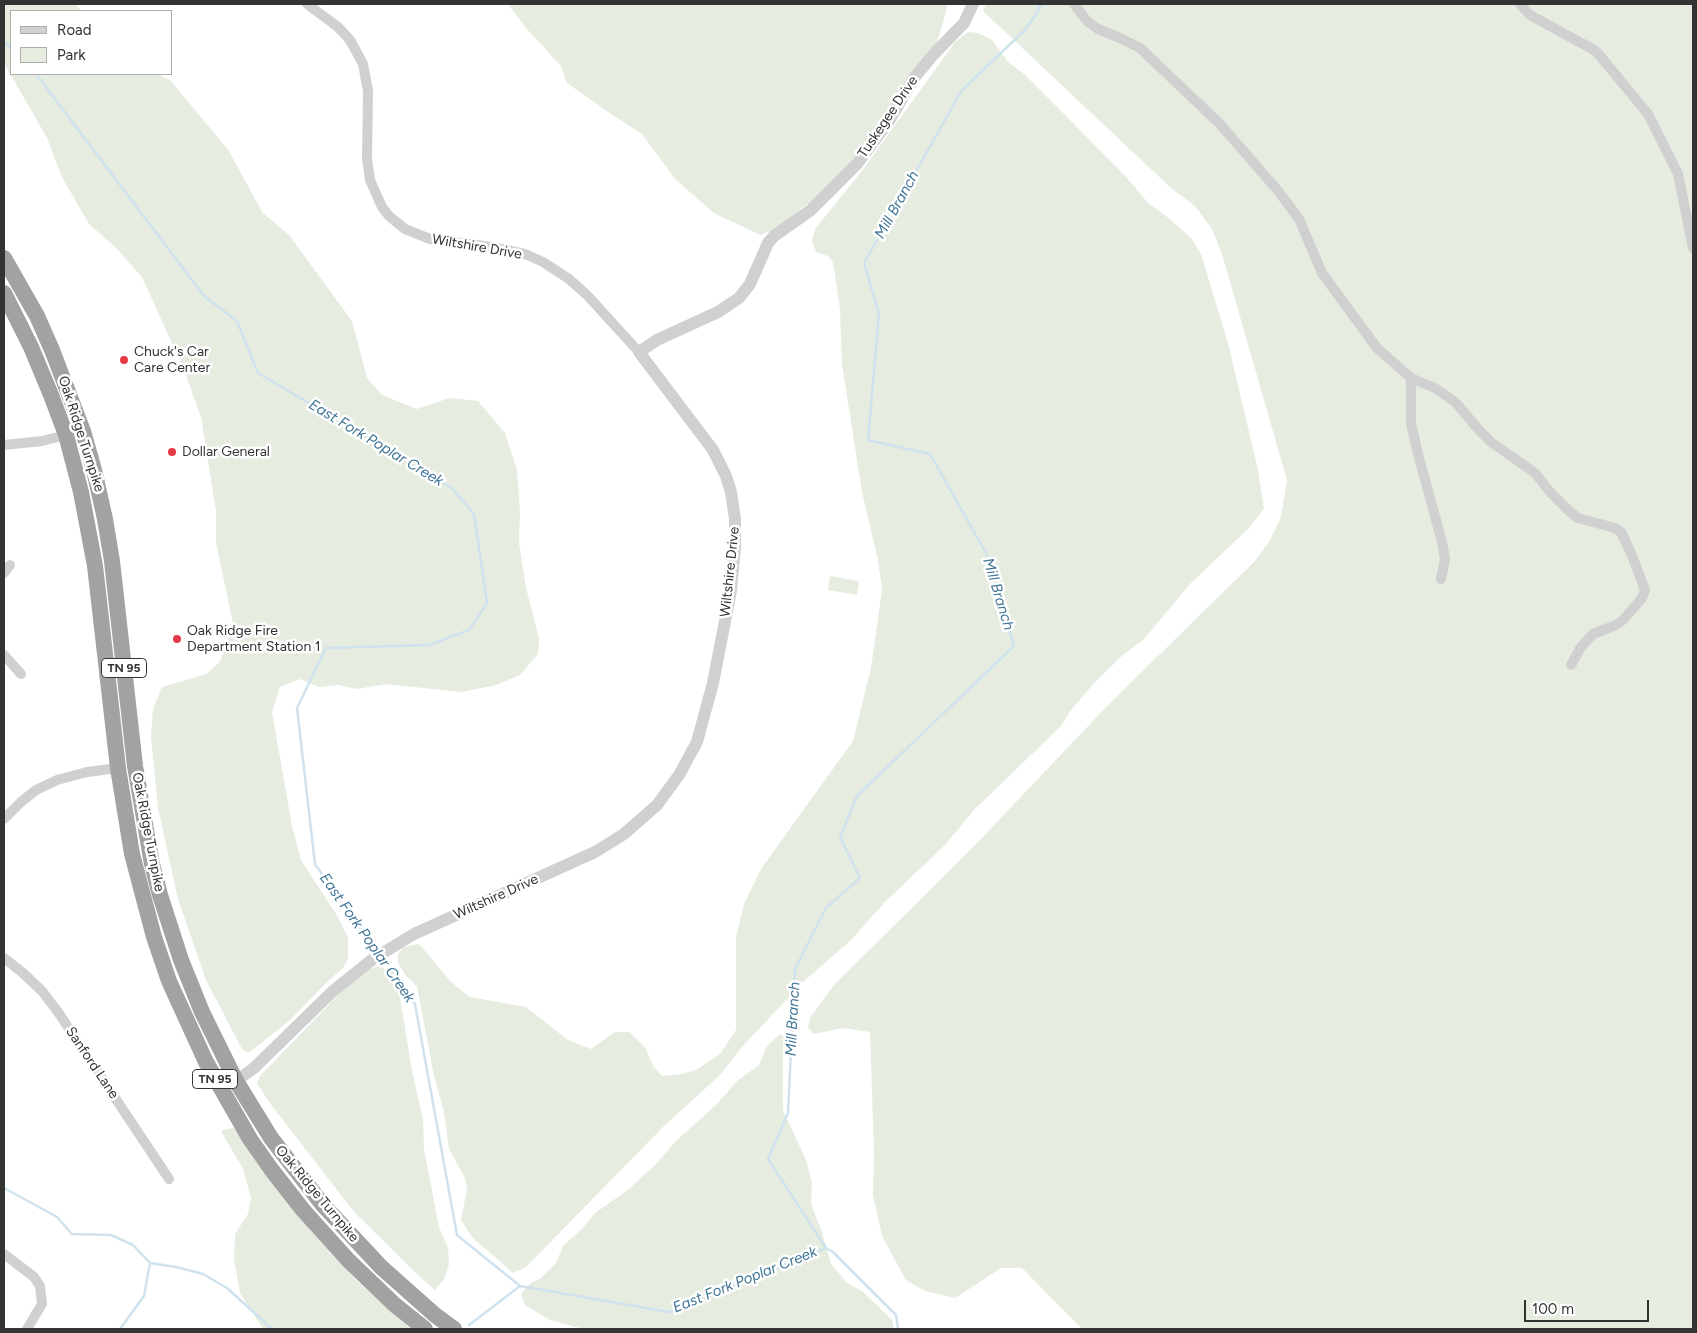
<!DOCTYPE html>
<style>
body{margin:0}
#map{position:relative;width:1697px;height:1333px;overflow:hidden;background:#fff;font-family:Figtree,sans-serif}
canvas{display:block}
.frame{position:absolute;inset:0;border:5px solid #333;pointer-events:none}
.legend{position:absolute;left:10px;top:10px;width:162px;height:65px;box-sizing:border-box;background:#fff;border:1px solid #adadad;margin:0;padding:6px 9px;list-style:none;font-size:15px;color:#333}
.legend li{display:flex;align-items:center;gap:10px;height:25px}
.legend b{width:25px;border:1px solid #adadad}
.scale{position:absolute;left:1524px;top:1300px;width:125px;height:22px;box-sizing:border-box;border:2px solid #333;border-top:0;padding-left:6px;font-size:15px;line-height:18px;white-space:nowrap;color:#333;-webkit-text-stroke:4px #fff;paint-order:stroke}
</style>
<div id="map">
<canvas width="1697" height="1333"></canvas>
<div class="frame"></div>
<ul class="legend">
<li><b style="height:6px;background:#d0d0d0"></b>Road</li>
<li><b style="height:14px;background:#e6ecdf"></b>Park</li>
</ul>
<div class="scale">100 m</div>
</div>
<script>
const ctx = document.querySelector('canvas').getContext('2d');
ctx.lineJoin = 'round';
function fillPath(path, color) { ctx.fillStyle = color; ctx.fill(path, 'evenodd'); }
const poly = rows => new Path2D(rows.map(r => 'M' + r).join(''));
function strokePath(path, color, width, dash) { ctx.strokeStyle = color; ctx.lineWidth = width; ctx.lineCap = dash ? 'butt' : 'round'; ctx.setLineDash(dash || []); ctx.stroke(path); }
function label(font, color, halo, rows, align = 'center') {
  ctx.font = font + ' Figtree,sans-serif'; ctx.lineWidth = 5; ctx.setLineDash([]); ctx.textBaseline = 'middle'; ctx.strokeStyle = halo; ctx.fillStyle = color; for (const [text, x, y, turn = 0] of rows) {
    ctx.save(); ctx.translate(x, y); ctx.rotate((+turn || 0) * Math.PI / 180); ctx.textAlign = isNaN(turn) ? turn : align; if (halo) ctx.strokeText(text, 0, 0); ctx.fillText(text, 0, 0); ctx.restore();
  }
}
fillPath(poly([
 [4,4,75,4,82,11,11,11,11,74,158,74,171,81,229,151,262,212,289,235,352,321,367,378,382,395,417,409,449,398,478,401,505,433,517,470,520,512,519,543,526,588,539,638,538,654,520,675,496,685,461,692,386,684,357,689,338,685,319,687,300,679,280,687,272,712,292,826,301,860,338,917,348,937,348,959,343,968,328,981,290,1020,259,1045,248,1053,242,1049,206,980,178,899,158,808,151,736,153,709,162,687,206,674,220,662,233,624,216,542,216,511,201,417,184,370,142,277,115,247,89,224,62,177,47,138,4,63],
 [508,4,948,4,935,50,855,160,819,198,803,207,779,228,760,235,714,213,676,180,642,134,611,114,567,83,561,66,526,28],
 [986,4,1693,4,1693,1329,1082,1329,1022,1268,1001,1268,955,1298,925,1291,906,1280,882,1236,873,1195,874,1153,870,1032,843,1028,814,1034,808,1028,810,1018,834,985,977,843,1110,703,1254,562,1269,542,1281,517,1287,480,1222,254,1212,229,1195,206,1172,189,983,11],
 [968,32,978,33,992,40,1009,63,1023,73,1071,121,1127,178,1148,203,1166,216,1191,238,1201,254,1228,343,1258,470,1264,509,1248,529,1191,583,1143,640,1124,654,1094,683,1071,710,1061,726,974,810,945,845,886,901,850,941,804,981,741,1048,720,1075,664,1126,526,1267,513,1273,472,1237,461,1220,467,1189,465,1178,449,1149,444,1112,434,1076,417,986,406,976,398,963,398,954,404,947,419,944,451,982,470,997,526,1007,568,1040,591,1049,615,1032,629,1032,645,1047,653,1066,662,1076,682,1074,696,1070,720,1054,736,1030,736,937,744,904,761,869,853,741,871,668,882,590,878,560,862,492,842,364,840,309,833,262,828,256,816,252,812,241,815,229,861,172,956,41],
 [830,576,859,581,857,595,828,590],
 [380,965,391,976,400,997,412,1071,423,1120,424,1149,439,1227,448,1248,449,1264,444,1279,435,1290,420,1277,354,1212,269,1102,257,1083,260,1076,349,984,368,970],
 [780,1034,784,1037,783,1056,783,1110,806,1160,812,1183,811,1204,822,1232,831,1264,847,1283,862,1291,892,1320,894,1329,584,1329,550,1320,525,1305,521,1294,531,1283,541,1278,556,1263,563,1246,583,1228,595,1213,628,1190,657,1163,675,1142,717,1104,737,1081,759,1065,767,1046],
 [232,1128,235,1129,310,1230,331,1254,355,1279,411,1329,263,1329,240,1293,234,1259,235,1234,248,1214,251,1198,243,1169,221,1131]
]), '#e6ecdf');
strokePath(poly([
 [4,41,11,48],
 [36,74,204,296,237,321,258,373,452,488,474,514,487,603,469,630,429,645,326,648,297,708,315,864,377,952],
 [382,958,415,1004,457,1235,520,1286,669,1312,826,1248],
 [4,1188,57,1217,72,1234,111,1235,133,1245,150,1263,176,1267,203,1274,227,1288,272,1329],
 [469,1325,520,1286],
 [120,1329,144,1296,150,1263],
 [898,1329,896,1315,833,1252,826,1248,768,1159,788,1113,795,969,826,908,860,878,840,837,857,796,1014,646,986,553,930,454,868,440,879,314,864,263,962,90,1024,31,1037,13,1041,4]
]), '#cfe2ee', 2.5);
strokePath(poly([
 [307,4,338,27,350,40,363,64,368,91,367,159,370,180,382,207,389,216,405,229,430,239,492,247,525,254,543,262,569,279,587,295,639,352],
 [1074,4,1087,21,1098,29,1120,38,1140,48,1219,123,1279,192,1299,219,1322,273,1377,348,1411,378,1435,388,1455,402,1479,430,1491,442,1535,473,1550,492,1569,511,1578,518,1615,528,1621,532,1631,553,1645,590,1642,598,1623,620,1616,625,1593,634,1581,647,1571,665],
 [1520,4,1530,15,1596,51,1648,114,1678,174,1693,248],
 [1411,378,1411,423,1418,454,1442,542,1445,559,1441,579],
 [4,445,42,441,66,435],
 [4,573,10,565],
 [4,655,21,674],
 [4,819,21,802,36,790,57,780,87,772,118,768],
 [4,958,23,973,42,991,58,1012,169,1179],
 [4,1254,34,1277,40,1286,42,1304,27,1329]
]), '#d0d0d0', 10);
strokePath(poly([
 [236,1081,254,1068,333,991,373,959,414,934,595,852,608,844,624,834,657,805,679,775,697,742,713,683,731,590,735,547,735,519,731,492,726,476,713,450,639,352,657,340,718,312,739,298,750,284,768,243,774,236,811,210,857,164,889,121,914,78,933,55,964,23,973,4]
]), '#d0d0d0', 12);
strokePath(poly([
 [4,258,37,316,52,350,83,431,94,470,105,519,112,561,135,766,152,864,160,895,181,960,202,1012,236,1081,271,1138,323,1205,381,1267,435,1315,454,1329],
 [4,293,31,347,51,395,66,435,81,492,95,566,118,768,132,854,154,937,169,981,206,1062,250,1139,271,1169,303,1210,348,1260,395,1305,425,1329]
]), '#a2a2a2', 16);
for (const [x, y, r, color] of [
 [124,360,5,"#e63946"],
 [172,452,5,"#e63946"],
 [177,639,5,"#e63946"]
]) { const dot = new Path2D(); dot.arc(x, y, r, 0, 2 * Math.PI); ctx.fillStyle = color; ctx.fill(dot); strokePath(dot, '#fff', 2); }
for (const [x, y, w] of [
 [124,668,45],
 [215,1079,45]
]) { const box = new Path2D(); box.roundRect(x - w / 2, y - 9.5, w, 19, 4); ctx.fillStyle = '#fff'; ctx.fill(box); strokePath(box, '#333', 1); }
label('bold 12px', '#333', null, [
 ["TN 95",124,668],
 ["TN 95",215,1079]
]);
label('14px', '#333', '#fff', [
 ["Tuskegee Drive",888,117,-56],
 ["Wiltshire Drive",477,247,10],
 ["Oak Ridge Turnpike",81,434,72],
 ["Wiltshire Drive",730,572,-84],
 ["Oak Ridge Turnpike",148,832,79],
 ["Wiltshire Drive",496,897,-24],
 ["Sanford Lane",92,1063,56],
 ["Oak Ridge Turnpike",317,1194,50]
]);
label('14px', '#333', '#fff', [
 ["Chuck's Car",134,352],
 ["Care Center",134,368],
 ["Dollar General",182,452],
 ["Oak Ridge Fire",187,631],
 ["Department Station 1",187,647]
], 'left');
label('italic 15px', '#3f7597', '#fff', [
 ["Mill Branch",897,205,-61],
 ["East Fork Poplar Creek",376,443,31],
 ["Mill Branch",998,594,73],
 ["East Fork Poplar Creek",367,938,55],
 ["Mill Branch",793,1019,-87],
 ["East Fork Poplar Creek",745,1280,-22]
]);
</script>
